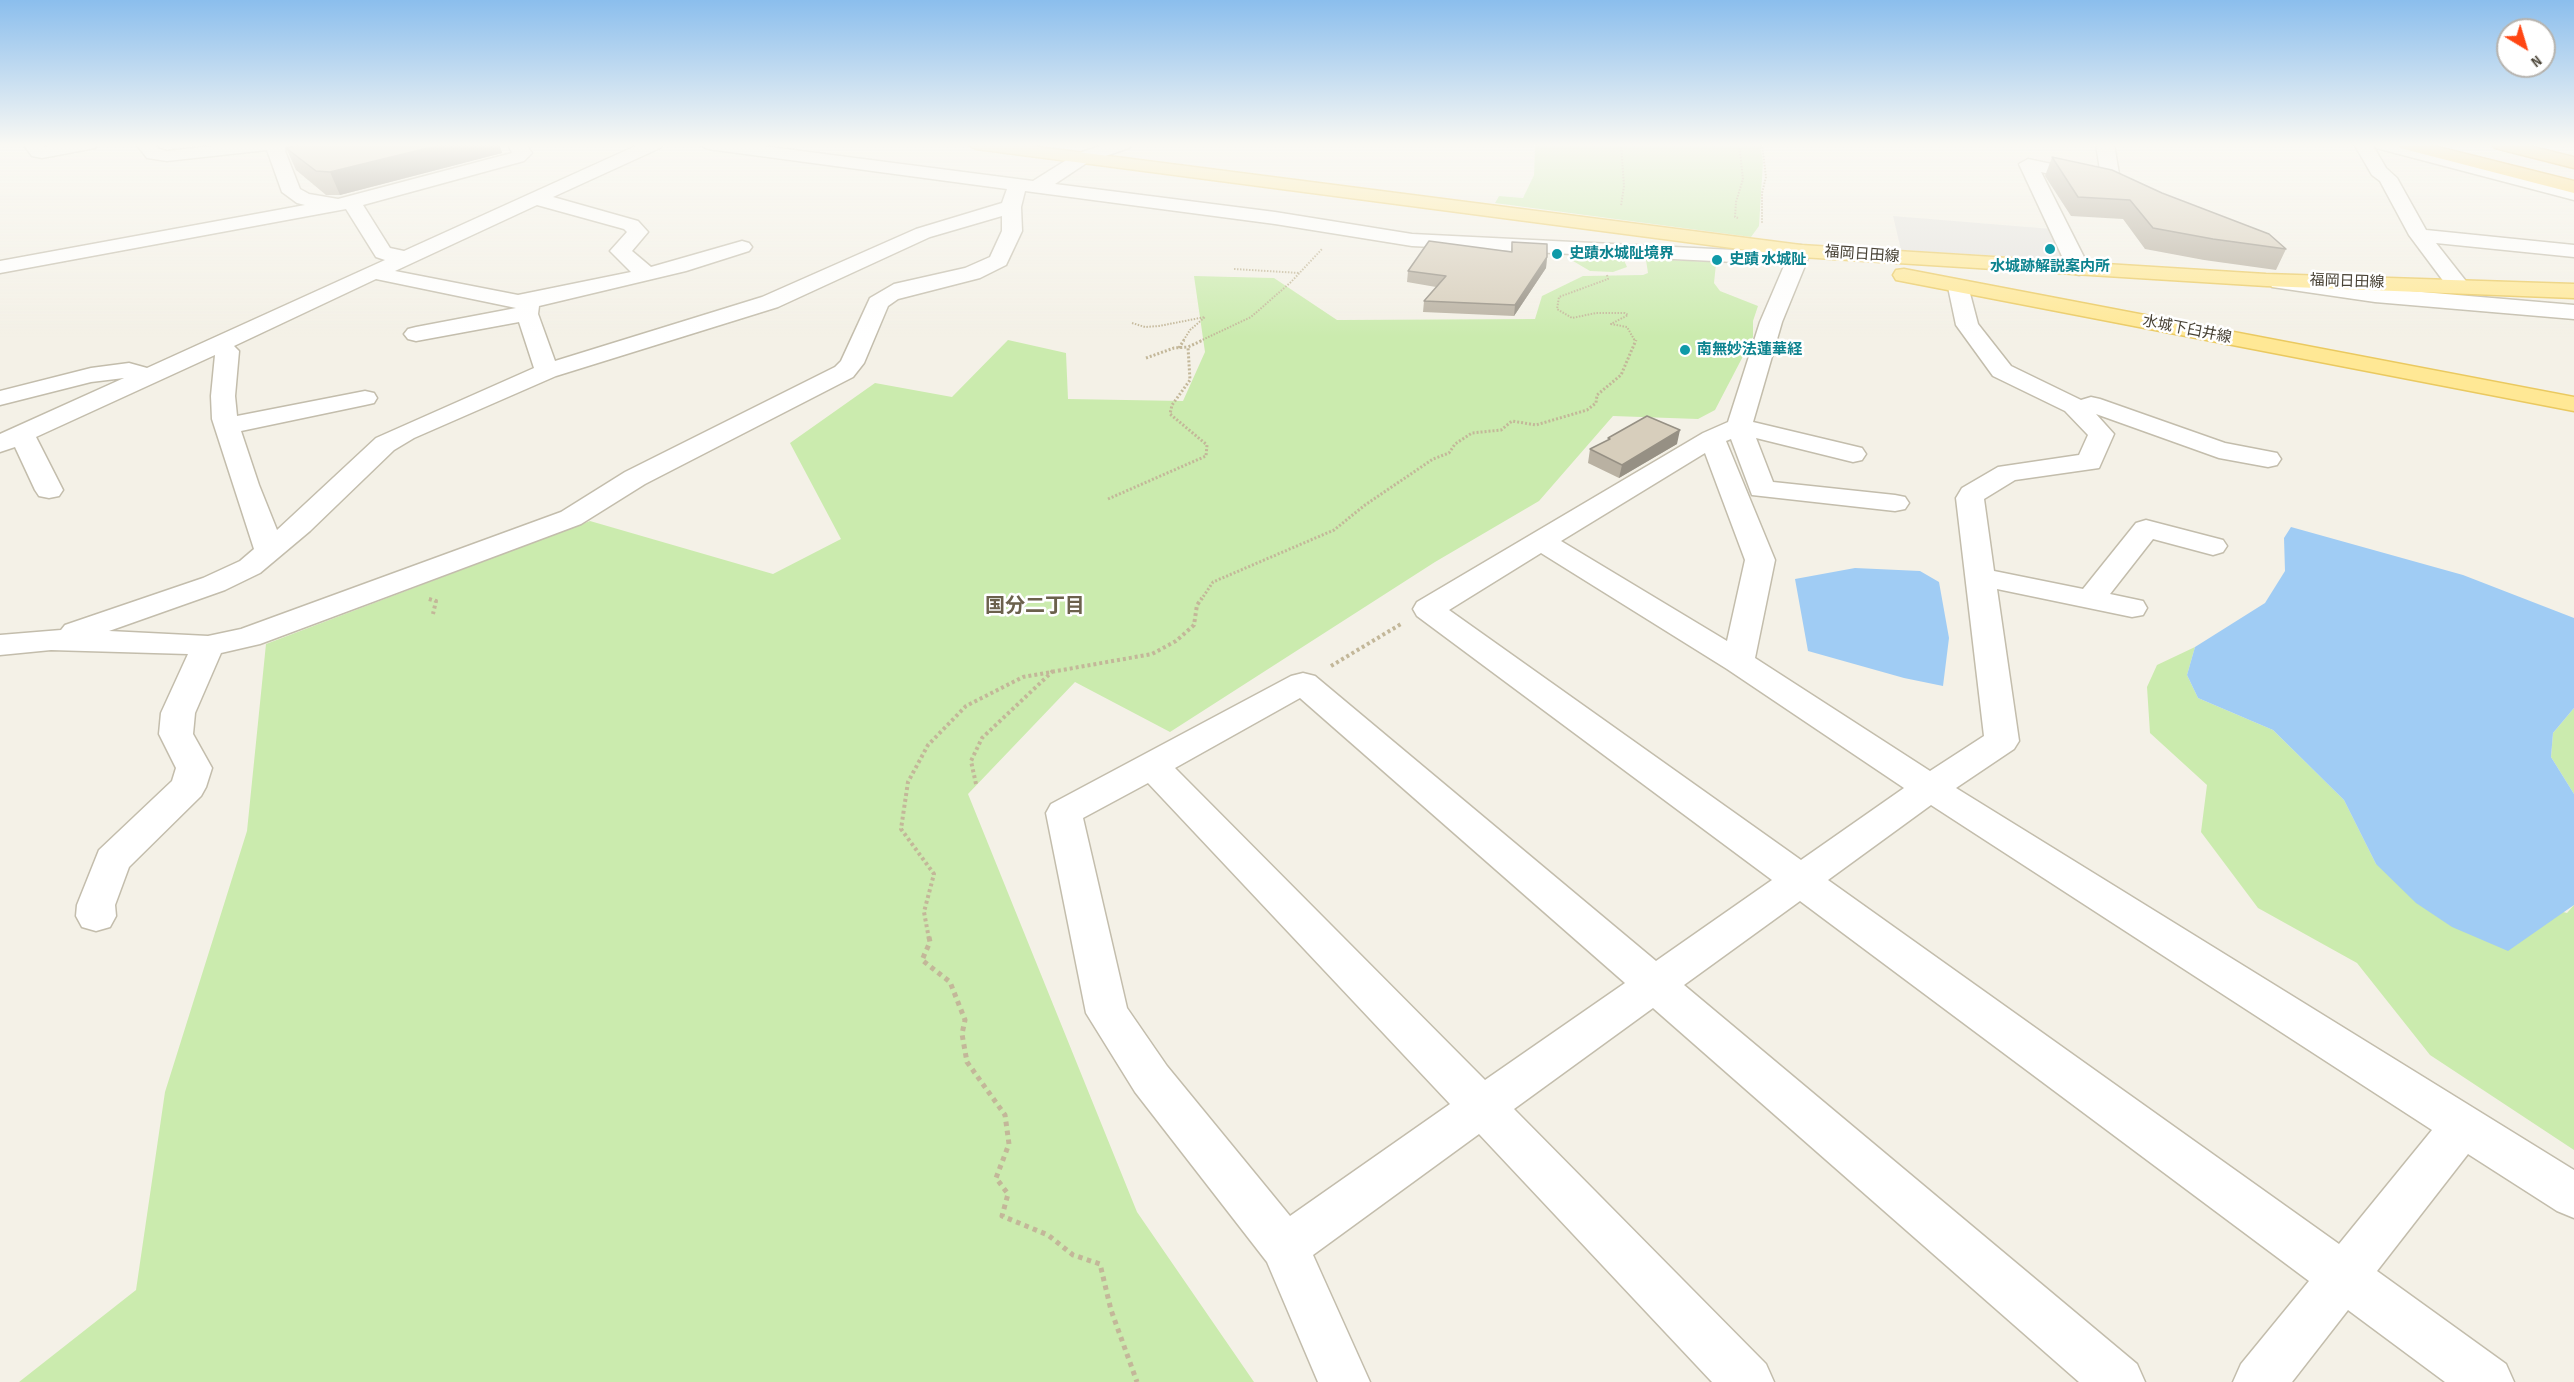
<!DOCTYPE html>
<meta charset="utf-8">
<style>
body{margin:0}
#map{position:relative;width:2574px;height:1382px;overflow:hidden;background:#f4f1e7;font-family:"Sofia Sans Condensed",sans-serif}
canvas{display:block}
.north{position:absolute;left:2496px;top:18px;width:60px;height:60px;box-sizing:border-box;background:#fff;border:2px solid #b6b3ae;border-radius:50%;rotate:142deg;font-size:16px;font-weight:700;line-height:24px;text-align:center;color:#484235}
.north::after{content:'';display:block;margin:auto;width:21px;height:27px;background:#ff4613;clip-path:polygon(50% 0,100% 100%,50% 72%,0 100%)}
</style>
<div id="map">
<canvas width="2574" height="1382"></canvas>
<div class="north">N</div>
</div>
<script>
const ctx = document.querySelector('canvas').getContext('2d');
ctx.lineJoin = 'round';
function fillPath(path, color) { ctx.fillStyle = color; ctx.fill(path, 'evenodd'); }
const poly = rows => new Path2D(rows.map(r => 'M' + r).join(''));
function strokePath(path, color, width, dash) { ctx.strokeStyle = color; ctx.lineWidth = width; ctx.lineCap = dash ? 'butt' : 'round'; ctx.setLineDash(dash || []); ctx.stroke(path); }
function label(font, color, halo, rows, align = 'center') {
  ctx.font = font + ' "Sofia Sans Condensed","Noto Sans JP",sans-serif'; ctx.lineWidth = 5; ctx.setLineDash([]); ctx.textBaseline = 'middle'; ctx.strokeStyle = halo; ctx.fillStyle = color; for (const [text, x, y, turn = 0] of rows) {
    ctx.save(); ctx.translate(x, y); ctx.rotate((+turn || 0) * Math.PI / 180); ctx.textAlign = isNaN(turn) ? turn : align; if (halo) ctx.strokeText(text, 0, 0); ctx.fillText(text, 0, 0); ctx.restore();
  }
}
fillPath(poly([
 [1535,144,1760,144,1763,162,1759,226,1751,237,1495,203,1499,196,1523,198,1534,175],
 [1584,254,1623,258,1627,267,1613,272,1590,271,1573,261],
 [1650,259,1712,262,1716,264,1714,283,1720,291,1758,306,1753,321,1753,337,1715,410,1698,419,1613,416,1539,501,1435,562,1170,732,1075,682,968,794,1137,1212,1254,1382,19,1382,136,1290,165,1092,247,831,266,644,590,521,773,574,841,539,790,443,875,383,952,397,1008,340,1066,353,1068,399,1183,401,1205,352,1194,276,1274,278,1337,320,1535,319,1542,296,1583,276,1643,275,1648,273,1646,260],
 [2195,647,2187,675,2198,698,2273,730,2344,800,2376,864,2567,913,2574,905,2574,1150,2430,1055,2357,963,2258,908,2201,832,2207,785,2150,733,2147,687,2157,665],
 [2574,708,2574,794,2551,757,2553,733]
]), '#cbebae');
fillPath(poly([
 [1893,216,2052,229,2067,260,1901,250]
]), '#e5e3df');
fillPath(poly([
 [2291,527,2463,575,2574,618,2574,708,2553,733,2551,757,2574,794,2574,905,2508,951,2452,927,2416,903,2376,864,2344,800,2273,730,2198,698,2187,675,2195,647,2265,603,2285,571,2284,538],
 [1855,568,1920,571,1939,582,1949,638,1943,686,1904,678,1808,651,1795,579]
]), '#a0ccf4');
const minor = poly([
 [23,144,41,144,44,147,62,144,98,144,95,148,42,158,32,156,23,144],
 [136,144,154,144,159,149,167,151,231,144,287,144,285,151,300,189,309,194,338,199,512,153,508,144,526,144,532,153,524,161,363,205,390,248,404,251,640,144,663,144,660,148,553,197,638,221,648,232,632,251,651,267,742,241,749,243,752,247,749,251,686,271,539,306,538,314,555,361,762,297,916,229,1002,203,1007,189,708,149,699,144,747,144,1033,181,1076,154,1106,144,1132,144,1129,148,1088,162,1055,184,1275,212,1412,234,1754,251,1801,245,1808,247,1811,251,1782,322,1753,422,1862,448,1866,454,1862,460,1853,462,1756,438,1773,482,1895,495,1905,497,1909,503,1905,509,1895,511,1752,495,1731,439,1726,441,1775,560,1755,658,1930,771,1984,736,1956,498,1962,488,1998,467,2079,455,2088,435,2065,411,1993,376,1956,325,1948,287,1951,282,1967,282,1978,324,2011,366,2081,400,2091,397,2100,399,2225,443,2277,453,2281,459,2277,465,2268,467,2219,458,2096,414,2114,434,2099,468,2015,480,1984,499,1994,571,2083,589,2136,523,2146,520,2223,540,2227,546,2223,552,2213,555,2153,539,2110,594,2143,601,2147,608,2143,615,2132,617,1997,589,2019,741,2014,749,1956,788,2574,1170,2574,1218,2557,1211,2468,1154,2377,1271,2506,1364,2514,1382,2445,1382,2348,1310,2292,1382,2233,1382,2241,1364,2309,1281,1800,901,1684,985,2137,1364,2145,1382,2079,1382,1653,1008,1514,1109,1766,1364,1774,1382,1712,1382,1479,1134,1313,1255,1370,1382,1318,1382,1267,1262,1135,1092,1086,1013,1046,813,1051,804,1291,676,1303,673,1315,676,1656,961,1772,880,1417,616,1413,609,1417,602,1703,433,1728,422,1760,322,1787,259,1754,263,1412,246,1275,224,1025,191,1021,207,1022,231,1006,265,980,278,898,299,888,306,864,363,853,377,645,484,581,524,260,644,221,653,195,713,193,734,212,768,206,787,201,796,129,867,115,905,116,916,110,927,96,931,82,927,76,916,77,905,99,850,172,781,176,768,159,734,161,713,188,654,51,650,0,655,0,635,61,630,65,625,203,578,240,561,254,549,212,419,211,396,215,355,36,437,63,490,59,496,49,498,39,496,35,490,15,447,0,452,0,434,124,378,91,382,0,405,0,391,91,368,129,363,147,368,385,260,376,257,346,209,0,273,0,261,305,205,297,203,282,192,267,150,167,161,147,158,136,144],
 [537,205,624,229,627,232,610,251,631,272,518,295,395,271,537,205],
 [1002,216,1002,231,990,257,965,268,894,284,870,298,841,361,835,367,625,472,561,512,241,629,208,636,109,631,225,590,260,573,310,531,394,450,414,438,556,376,778,307,930,237,1002,216],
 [376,279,516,308,416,327,408,329,404,334,408,339,416,341,519,322,534,368,376,438,277,530,259,485,241,431,365,405,374,403,377,398,374,393,365,391,237,416,235,396,239,351,234,346,376,279],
 [1705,453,1745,560,1727,641,1561,541,1705,453],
 [1541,553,1727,669,1904,788,1801,860,1449,610,1541,553],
 [1300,698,1625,983,1485,1080,1175,768,1300,698],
 [1148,783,1450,1104,1290,1216,1167,1066,1127,1008,1083,818,1148,783],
 [1931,805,2432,1130,2339,1244,1828,880,1931,805],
 [2096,144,2114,144,2120,180,2146,192,2149,196,2139,202,2104,187,2101,179,2092,184,2041,172,2090,269,2086,273,2079,275,2072,273,2068,269,2019,164,2028,159,2099,174,2101,177,2096,144],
 [2354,144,2372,144,2386,168,2397,178,2426,230,2574,245,2574,257,2436,243,2469,285,2466,290,2450,290,2409,235,2380,181,2372,175,2354,144],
 [2373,144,2402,144,2574,188,2574,200,2376,148,2373,144],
 [2280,276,2375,288,2574,305,2574,319,2375,302,2272,287,2269,282,2272,277,2280,276]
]);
const major = poly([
 [967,144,1015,144,1801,245,2266,274,2574,284,2574,298,2266,286,1801,257,976,149,967,144],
 [1904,269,2574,397,2574,411,1896,280,1893,275,1896,270,1904,269]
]);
const highway = poly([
 [2397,144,2426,144,2574,181,2574,193,2400,148,2397,144],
 [2492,144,2521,144,2574,157,2574,168,2495,148,2492,144]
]);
strokePath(minor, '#c3bdac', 3);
strokePath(major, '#eac960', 3);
strokePath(highway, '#e5ae30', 3);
strokePath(poly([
 [1621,144,1624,186,1621,206],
 [1762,144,1766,177,1762,193,1762,224],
 [1738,218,1735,217,1736,202,1743,179,1739,144],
 [1234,269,1300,273],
 [1607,275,1608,279,1559,297,1557,309,1572,318,1596,313,1625,313,1628,315,1611,324,1627,327,1635,341],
 [1132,323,1145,327,1159,326,1205,317,1190,330,1183,341],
 [1200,341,1251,317,1291,282,1322,249]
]), '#c3b799', 2, [1.5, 1.5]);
strokePath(poly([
 [1179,348,1184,340],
 [1146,358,1174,348,1188,347],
 [1108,499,1206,456,1207,445,1170,414,1172,405,1190,380,1188,347,1203,340],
 [429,599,432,600],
 [1201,600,1213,582,1334,530,1365,505,1433,459,1449,453,1455,444,1472,433,1501,430,1512,421,1536,425,1587,410,1596,403,1597,395,1621,375,1636,340]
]), '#c3b799', 3, [2, 2]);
strokePath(poly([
 [429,599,436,601,433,614],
 [1331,666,1401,624],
 [976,784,971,761,982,738,1054,670],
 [929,939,924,912,934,874,901,829,908,782,928,745,966,706,1023,677,1152,654,1176,641,1194,625,1197,605,1202,598]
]), '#c3b799', 4, [3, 3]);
strokePath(poly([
 [929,937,930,942,922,960,950,982,965,1020,962,1034,967,1062,1005,1115,1009,1144,996,1178,1008,1194,1002,1216,1048,1235,1073,1255,1100,1264,1111,1310,1137,1382]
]), '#c3b799', 5, [4.5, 4.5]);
fillPath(minor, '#fff');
fillPath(major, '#ffe895');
fillPath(highway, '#ffd667');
fillPath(poly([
 [305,144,499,144,502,153,340,195,326,195,296,170,286,148],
 [2052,157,2162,193,2286,249,2276,270,2204,260,2145,249,2123,219,2071,216,2045,176],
 [1512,242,1547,257,1546,268,1514,316,1423,312,1424,301,1436,287,1407,282,1408,271,1511,252],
 [1608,438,1677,444,1619,478,1588,463,1590,449,1608,440]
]), '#b9b1a2');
fillPath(poly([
 [444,144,499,144,502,153,340,195,330,172],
 [1547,257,1546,268,1514,316,1515,305],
 [1680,430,1677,444,1619,478,1622,465]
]), '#969084');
const building = poly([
 [305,144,444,144,330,172,316,171,286,148,305,144],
 [2052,157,2112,170,2162,193,2269,234,2286,249,2213,239,2153,228,2130,200,2078,197,2052,157],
 [1429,241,1512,252,1512,242,1547,244,1547,257,1515,305,1424,301,1446,276,1408,271,1429,241],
 [1647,416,1680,430,1622,465,1590,449,1610,439,1608,438,1647,416]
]);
fillPath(building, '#d7cebc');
strokePath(building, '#969084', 1.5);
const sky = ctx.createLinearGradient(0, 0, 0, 337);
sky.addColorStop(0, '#8bbeed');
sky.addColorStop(0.43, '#faf9f4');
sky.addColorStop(1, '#faf9f400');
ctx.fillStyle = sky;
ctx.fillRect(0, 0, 2574, 337);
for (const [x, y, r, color] of [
 [2050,249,6,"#0f9aa8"],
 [1557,254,6,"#0f9aa8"],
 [1717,260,6,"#0f9aa8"],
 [1685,350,6,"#0f9aa8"]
]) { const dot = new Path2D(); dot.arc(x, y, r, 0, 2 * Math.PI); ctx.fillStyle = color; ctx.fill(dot); strokePath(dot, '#fff', 2); }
label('bold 15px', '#0d838f', '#fff', [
 ["史蹟水城阯境界",1569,254],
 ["史蹟 水城阯",1729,260],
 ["水城跡解説案内所",2050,267,"center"],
 ["南無妙法蓮華経",1697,350]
], 'left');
label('15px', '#484235', '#fff', [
 ["福岡日田線",1862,255,4],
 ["福岡日田線",2347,282,2],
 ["水城下臼井線",2187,330,11]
]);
label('bold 20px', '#6b614c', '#fff', [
 ["国分二丁目",1035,607]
]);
</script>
